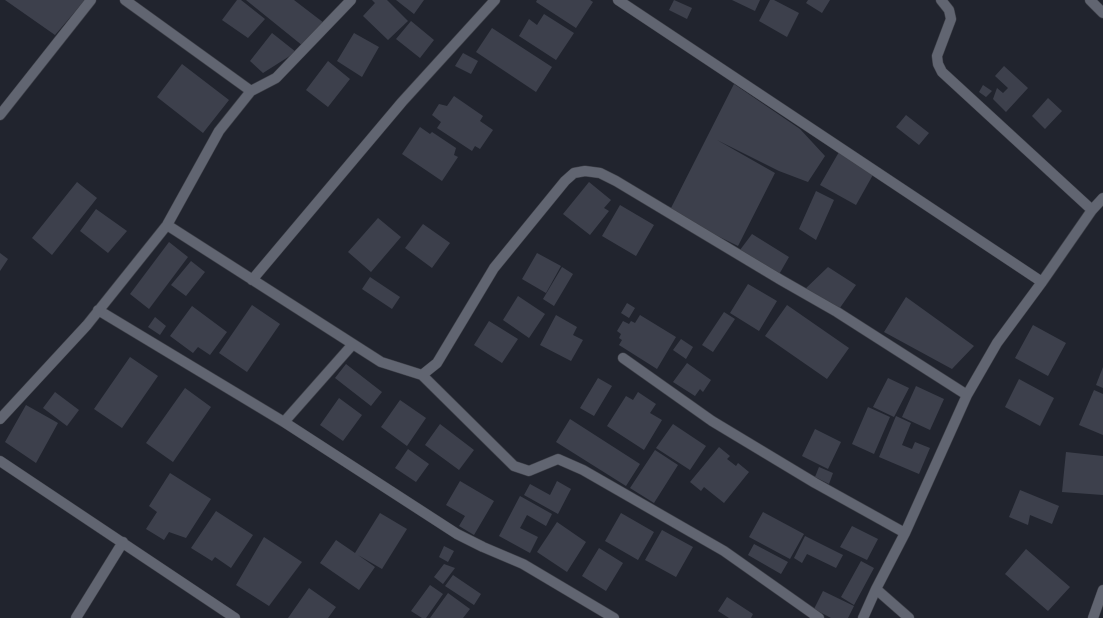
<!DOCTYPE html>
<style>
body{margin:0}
canvas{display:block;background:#21242e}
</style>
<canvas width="1103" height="618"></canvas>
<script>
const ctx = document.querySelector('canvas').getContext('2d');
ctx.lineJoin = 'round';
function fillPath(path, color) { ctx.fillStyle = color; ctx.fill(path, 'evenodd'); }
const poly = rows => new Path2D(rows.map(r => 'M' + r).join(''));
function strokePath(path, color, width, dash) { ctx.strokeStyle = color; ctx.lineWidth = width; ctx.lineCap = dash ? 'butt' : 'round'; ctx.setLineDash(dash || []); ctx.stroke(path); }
fillPath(poly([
 [5,0,85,0,55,35],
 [237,0,241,0,265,19,248,38,222,20],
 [246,0,294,0,324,23,303,46],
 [372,0,387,0,408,21,388,40,363,16,375,3],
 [396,0,424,0,414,14],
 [537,0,590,0,593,2,576,28,536,2],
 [674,0,692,8,687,19,669,10],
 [732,0,760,0,755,11],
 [770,0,774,0,799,13,787,37,759,21],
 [808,0,830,0,822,13,806,3],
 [544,14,574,33,556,60,519,36,529,19,537,25],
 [411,21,434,40,420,58,396,39],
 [492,28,552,67,536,92,476,52],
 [272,33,296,52,263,73,250,61],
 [354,33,379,47,362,77,337,61],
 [463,53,478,61,471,74,455,66],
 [328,61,350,79,328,107,306,90],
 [182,64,229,100,203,133,157,97],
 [1004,66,1028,88,1006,112,993,99,997,88,1003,93,1008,88,995,76],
 [734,84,800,129,825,156,808,182,779,171,717,140,775,173,738,246,669,212],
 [983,85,992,91,986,97,979,92],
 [454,96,483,116,480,121,493,130,480,149,475,146,472,151,437,128,441,122,432,115,439,104,447,106],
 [1048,98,1062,111,1045,129,1032,116],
 [906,115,929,133,919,145,896,127],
 [420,127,430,134,432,132,456,148,454,155,458,157,442,181,402,154],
 [839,152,874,173,856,205,820,185],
 [77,182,97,198,52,255,32,238],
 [589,182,611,200,604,208,609,211,590,235,563,214],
 [816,191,834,200,816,240,799,229],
 [620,205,654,225,636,256,602,236],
 [96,209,127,231,108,253,80,231],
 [378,218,401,237,371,272,348,252],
 [423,224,450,243,432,268,405,248],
 [752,234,789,257,777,278,737,254],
 [169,242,188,257,149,309,130,294],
 [0,253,8,259,0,271],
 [537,253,561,266,546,293,522,279],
 [191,261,205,272,186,296,171,285],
 [562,267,573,274,554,306,543,299],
 [828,267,856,285,837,312,802,292],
 [370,277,400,297,392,309,362,289],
 [748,284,777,301,759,331,730,313],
 [518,296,545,314,529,338,503,320],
 [906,297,974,346,952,369,884,332],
 [627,303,635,308,629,318,621,313],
 [252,305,280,324,247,372,219,353],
 [787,305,849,348,827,379,765,336],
 [192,306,227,332,210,355,198,347,193,353,170,336],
 [724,312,735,319,713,352,702,345],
 [556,315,577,327,573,335,583,340,571,361,540,345],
 [640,315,676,337,657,369,619,345,622,340,619,338,621,334,617,331,623,321,629,324,631,321,635,323],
 [155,317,166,326,160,335,148,327],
 [489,321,518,339,502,363,474,345],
 [1033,325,1066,343,1048,376,1015,358],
 [681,339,693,347,686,359,673,350],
 [130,357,158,376,122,428,94,409],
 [687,363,711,380,703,392,700,389,695,396,673,382],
 [346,364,382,392,371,406,335,378],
 [1103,367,1103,388,1096,385],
 [598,378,612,386,594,416,580,408],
 [888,378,909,388,894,417,873,407],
 [1019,379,1054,398,1040,426,1005,407],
 [916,386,944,399,930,430,902,417],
 [185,388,211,407,173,462,146,443],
 [1094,390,1103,394,1103,435,1079,425],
 [55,392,79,410,67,426,43,408],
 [638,392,656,404,650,413,662,420,644,450,607,426,626,396,633,400],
 [339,398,362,415,343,441,320,425],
 [400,400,426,418,407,446,381,427],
 [26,405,58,423,36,463,5,442],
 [868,407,890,417,874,454,852,444],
 [896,416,911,423,902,445,912,449,915,442,930,448,919,474,879,457],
 [570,419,640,464,626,486,556,442],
 [440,424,474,450,459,470,425,445],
 [673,424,706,446,690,470,656,448],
 [815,429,841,442,828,469,802,456],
 [719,447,730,456,727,459,736,466,738,463,749,472,724,503,704,487,701,491,690,482],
 [408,449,429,464,416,482,395,468],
 [655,450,678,465,654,503,630,488],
 [1066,452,1103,456,1103,495,1062,492],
 [819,467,833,473,829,484,815,477],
 [170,473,211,499,186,538,169,532,164,540,146,529,157,512,149,506],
 [460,481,494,501,474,535,459,526,465,516,446,505],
 [557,481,571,489,558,514,524,495,530,484,550,495],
 [1020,490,1059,506,1052,524,1030,515,1028,525,1009,517],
 [520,496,552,514,546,526,527,515,520,528,538,537,530,553,499,536],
 [216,511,253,535,231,568,215,557,212,561,191,548],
 [763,512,804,534,790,559,749,537],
 [380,513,407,529,382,569,358,555,375,567,359,590,320,563,336,540,355,553],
 [621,513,654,532,638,560,605,541],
 [557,522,586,542,567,572,537,552],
 [852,526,878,539,867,560,840,547],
 [662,530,693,547,676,577,645,560],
 [805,536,843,555,836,568,807,554,802,563,794,558],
 [264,537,302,562,269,606,236,585],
 [754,544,788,562,781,574,748,555],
 [444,546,454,551,448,562,439,557],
 [599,548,623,563,606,591,582,576],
 [1026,549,1070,587,1048,611,1005,574],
 [861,561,874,568,854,605,841,597],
 [444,564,455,568,443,584,434,577],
 [453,575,481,594,474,605,445,586],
 [430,585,443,594,426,618,422,618,411,611],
 [309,588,336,607,328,618,288,618],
 [823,591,854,606,848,618,831,618,814,609],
 [448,593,470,609,463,618,430,618],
 [727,597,753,614,751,618,729,618,718,611]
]), '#3d404c');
const street = poly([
 [125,0,251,91],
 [618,0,1042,282],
 [941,0,949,10,951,19,937,56,938,64,942,72,1092,210],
 [1090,0,1103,13],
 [0,115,91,0],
 [167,225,381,362,422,375,514,466,529,471,558,459,583,470,724,551,819,618],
 [252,280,402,102,495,0],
 [98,310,284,422,457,534,483,547,523,564,614,618],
 [623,358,712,421,815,483,905,533],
 [422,375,437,363,494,268,565,181,574,173,585,171,600,173,616,181,781,280,837,312,967,395],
 [0,419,87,325,167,225,219,131,251,91,276,78,351,0],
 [284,422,353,344],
 [0,461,235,618],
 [876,589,909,618],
 [76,618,123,542],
 [863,618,876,589,905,533,967,395,997,343,1042,282,1092,210,1103,198],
 [1093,618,1103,590]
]);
strokePath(street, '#3f4149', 11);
strokePath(street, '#616571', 10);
</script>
